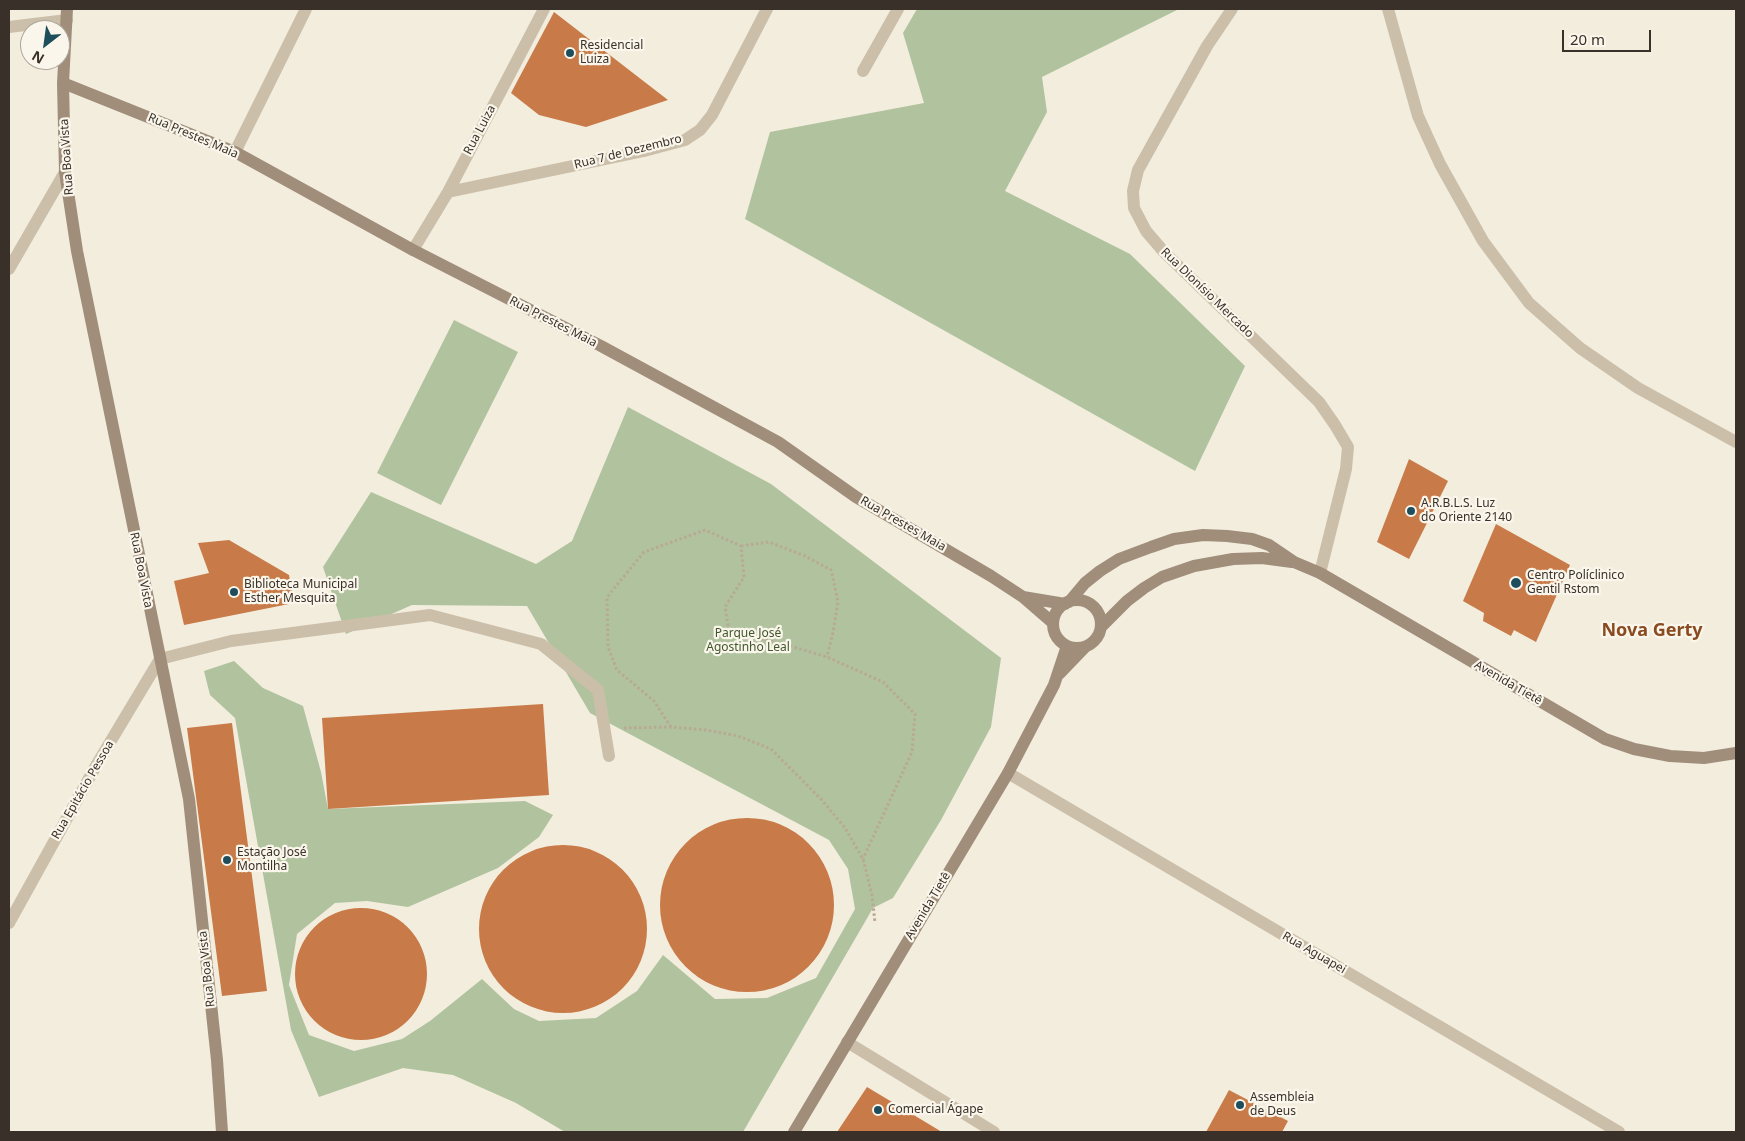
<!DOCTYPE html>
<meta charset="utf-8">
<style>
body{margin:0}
#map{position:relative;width:1745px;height:1141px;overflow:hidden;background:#f3edde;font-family:"Noto Sans",sans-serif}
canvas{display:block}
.frame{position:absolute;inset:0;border:10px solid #393129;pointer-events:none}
.north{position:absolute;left:20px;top:20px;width:50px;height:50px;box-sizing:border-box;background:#faf6eb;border:1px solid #ada79d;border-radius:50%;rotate:210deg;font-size:14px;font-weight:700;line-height:20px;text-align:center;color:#393129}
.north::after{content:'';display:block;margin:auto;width:18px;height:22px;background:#1e4e5c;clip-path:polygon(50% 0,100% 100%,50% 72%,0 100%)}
.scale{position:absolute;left:1562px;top:30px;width:89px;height:22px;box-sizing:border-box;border:2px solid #393129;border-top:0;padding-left:6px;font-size:15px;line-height:18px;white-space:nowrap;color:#393129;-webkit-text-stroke:4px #faf6eb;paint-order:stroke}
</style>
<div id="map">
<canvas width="1745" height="1141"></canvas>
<div class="frame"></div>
<div class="north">N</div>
<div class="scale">20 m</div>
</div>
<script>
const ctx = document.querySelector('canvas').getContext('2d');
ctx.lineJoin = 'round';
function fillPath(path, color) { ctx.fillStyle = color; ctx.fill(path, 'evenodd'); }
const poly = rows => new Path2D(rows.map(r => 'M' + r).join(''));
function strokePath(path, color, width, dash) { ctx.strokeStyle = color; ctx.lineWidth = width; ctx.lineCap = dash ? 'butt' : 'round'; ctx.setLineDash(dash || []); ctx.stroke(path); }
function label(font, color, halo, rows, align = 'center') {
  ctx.font = font + ' "Noto Sans",sans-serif'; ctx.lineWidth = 4.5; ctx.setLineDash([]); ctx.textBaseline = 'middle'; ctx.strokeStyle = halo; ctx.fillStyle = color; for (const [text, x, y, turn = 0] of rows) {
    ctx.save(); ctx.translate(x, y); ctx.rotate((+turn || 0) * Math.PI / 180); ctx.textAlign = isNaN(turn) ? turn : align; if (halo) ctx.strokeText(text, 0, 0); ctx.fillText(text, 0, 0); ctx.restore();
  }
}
fillPath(poly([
 [917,9,1179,9,1042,77,1047,112,1005,191,1130,254,1245,366,1195,471,745,219,770,132,924,103,903,33],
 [454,320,518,352,441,505,377,473],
 [628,407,771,484,1001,658,991,727,941,820,893,898,873,908,743,1132,565,1132,516,1103,453,1075,403,1068,319,1097,291,1030,235,718,210,695,204,671,234,661,263,688,303,706,321,772,328,809,525,801,553,815,539,837,498,868,408,907,367,901,335,903,297,934,289,985,309,1035,354,1051,402,1039,430,1021,482,979,514,1009,539,1021,596,1018,637,991,663,955,715,999,767,998,816,978,855,909,848,869,829,840,590,713,527,606,412,605,346,634,323,567,371,492,536,564,572,541]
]), '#b0c39e');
fillPath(poly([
 [554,12,668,100,586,127,539,115,511,93],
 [1409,459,1448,481,1409,559,1377,542],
 [1496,524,1570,565,1536,642,1514,630,1511,636,1483,621,1484,613,1463,601],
 [229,540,289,575,294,603,184,625,174,581,209,573,198,543],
 [543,704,549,795,328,809,322,718],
 [232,723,267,991,222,996,187,728],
 '660 905a87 87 0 1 1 174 0a87 87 0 1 1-174 0Z',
 '479 929a84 84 0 1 1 168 0a84 84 0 1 1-168 0Z',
 '295 974a66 66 0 1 1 132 0a66 66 0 1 1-132 0Z',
 [867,1087,942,1132,837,1132],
 [1229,1090,1288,1121,1282,1132,1206,1132]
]), '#c87b48');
strokePath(poly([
 [741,546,769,542,805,556,831,570,838,602,833,632,827,657],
 [671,727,654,701,617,670,608,647,607,597,644,552,705,530,741,546,744,577,725,607,729,631,787,645,827,657,883,682,915,714,912,752,863,859],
 [624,728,671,727,706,730,738,736,771,749,821,799,845,828,863,859,872,895,875,923]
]), '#b8a994', 3, [2.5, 2.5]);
strokePath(poly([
 [160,659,231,641,430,615,541,644,598,690,609,756]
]), '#ccbfaa', 12);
strokePath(poly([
 [1232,9,1207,46,1138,170,1133,191,1134,208,1146,231,1164,252,1319,402,1335,425,1348,447,1346,469,1320,573],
 [1388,9,1418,116,1440,164,1483,241,1529,303,1580,348,1638,388,1736,442],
 [9,27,67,20],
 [863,71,898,9],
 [235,152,306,9],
 [448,192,644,151,685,140,700,130,712,115,767,9],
 [413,250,448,192,544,9],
 [9,269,65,172],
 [1008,773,1619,1132],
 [9,923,97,764,160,659],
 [847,1042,994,1132]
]), '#ccbfaa', 12);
strokePath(poly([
 [67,9,63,83,65,172,77,251,189,799,217,1060,222,1132],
 [63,83,235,152,413,250,601,346,778,442,856,497,991,576,1023,597,1053,623],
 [1023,597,1065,604],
 '1053 624a24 24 0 1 1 48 0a24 24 0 1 1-48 0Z',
 [1069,602,1085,583,1100,571,1119,559,1151,547,1174,539,1203,535,1227,536,1252,539,1269,545,1294,562,1320,573,1605,739,1634,749,1670,756,1704,758,1736,753],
 [1101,627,1127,601,1144,588,1162,577,1194,566,1233,559,1262,558,1292,562],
 [1059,674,1085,647],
 [794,1132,1008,773,1054,685,1067,646]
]), '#a08e7b', 12);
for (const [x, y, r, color] of [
 [570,53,5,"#1e4e5c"],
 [1411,511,5,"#1e4e5c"],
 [1516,583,6,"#1e4e5c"],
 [234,592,5,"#1e4e5c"],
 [227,860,5,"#1e4e5c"],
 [1240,1105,5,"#1e4e5c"],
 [878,1110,5,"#1e4e5c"]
]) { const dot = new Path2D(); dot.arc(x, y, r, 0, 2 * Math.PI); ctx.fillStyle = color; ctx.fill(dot); strokePath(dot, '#faf6eb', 2); }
label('12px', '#393129', '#faf6eb', [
 ["Residencial",580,46],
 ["Luiza",580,60],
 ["A.R.B.L.S. Luz",1421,504],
 ["do Oriente 2140",1421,518],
 ["Centro Políclinico",1527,576],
 ["Gentil Rstom",1527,590],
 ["Biblioteca Municipal",244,585],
 ["Esther Mesquita",244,599],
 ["Estação José",237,853],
 ["Montilha",237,867],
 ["Assembleia",1250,1098],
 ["de Deus",1250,1112],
 ["Comercial Ágape",888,1110]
], 'left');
label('12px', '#393129', '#faf6eb', [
 ["Rua Luiza",480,130,-62],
 ["Rua Prestes Maia",193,136,23],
 ["Rua 7 de Dezembro",628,152,-14],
 ["Rua Boa Vista",67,157,-94],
 ["Rua Dionísio Mercado",1207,293,44],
 ["Rua Prestes Maia",553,322,27],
 ["Rua Prestes Maia",903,524,30],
 ["Rua Boa Vista",141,570,79],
 ["Avenida Tietê",1508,683,30],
 ["Rua Epitácio Pessoa",83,790,-60],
 ["Avenida Tietê",928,906,-59],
 ["Rua Aguapei",1314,953,30],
 ["Rua Boa Vista",207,969,-96]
]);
label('12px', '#41582d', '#faf6eb', [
 ["Parque José",748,634],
 ["Agostinho Leal",748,648]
]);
label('bold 18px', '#8a4b21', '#faf6eb', [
 ["Nova Gerty",1652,631]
]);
</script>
